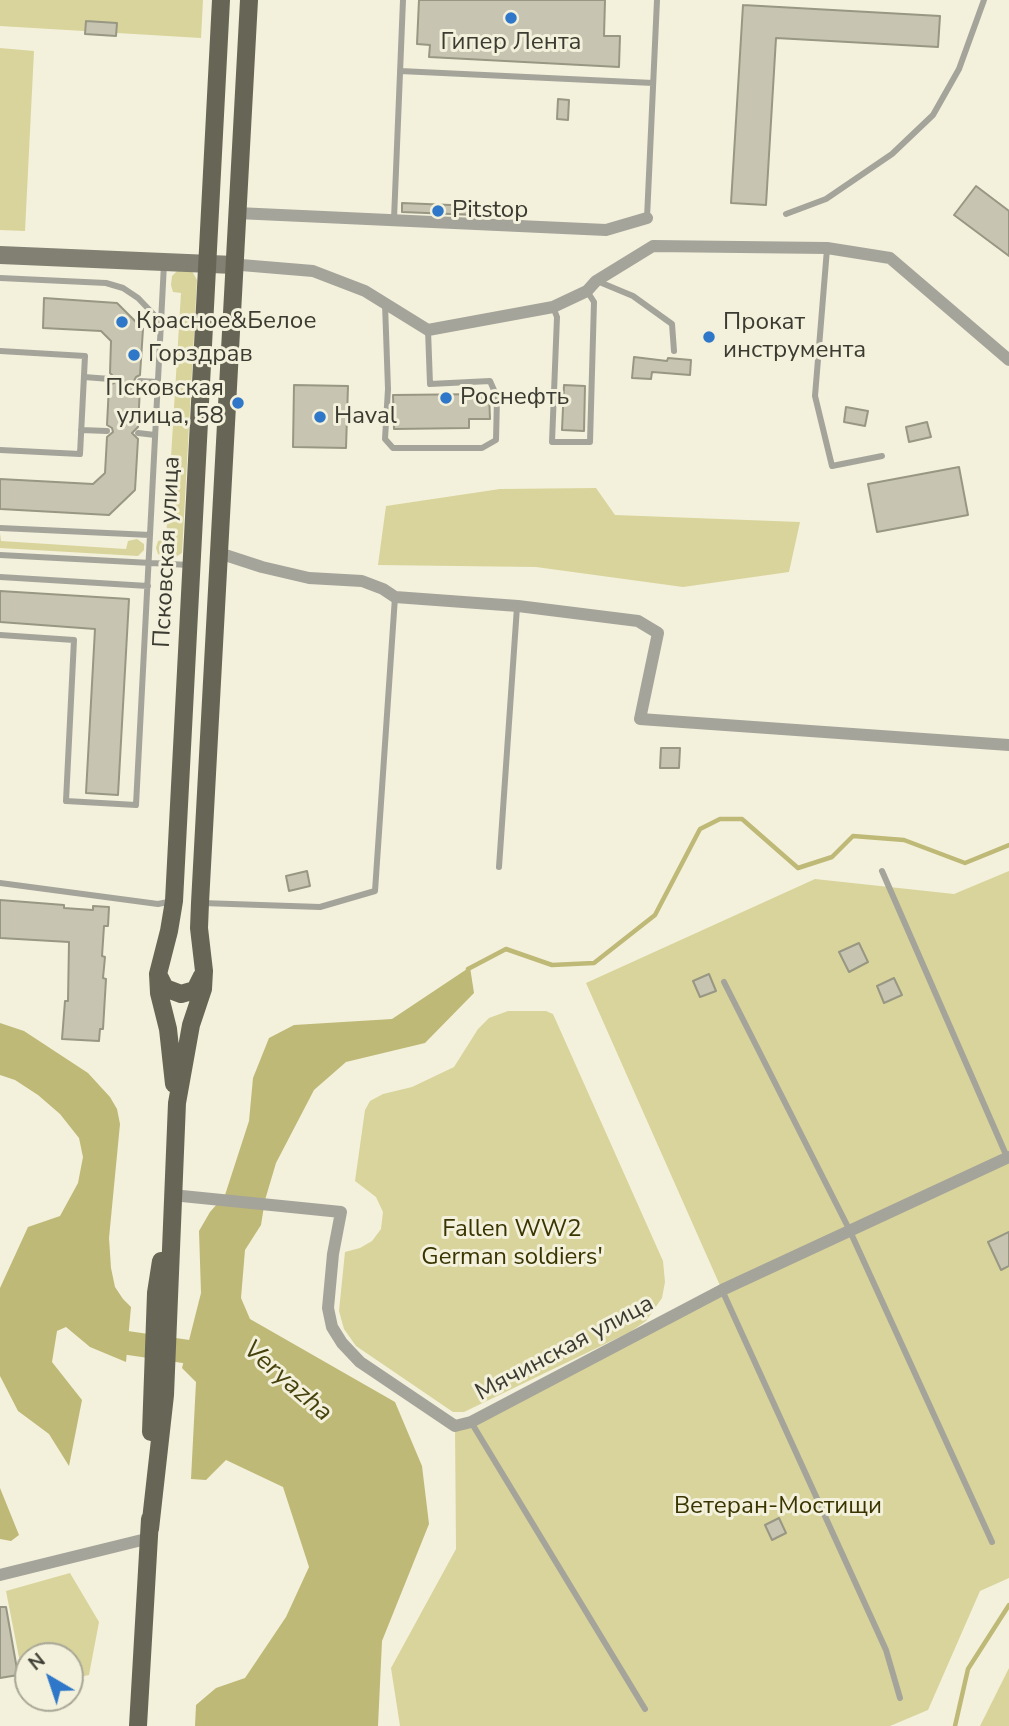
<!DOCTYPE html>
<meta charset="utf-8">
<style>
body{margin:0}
#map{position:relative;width:1009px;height:1726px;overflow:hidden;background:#f3f1db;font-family:"Nunito Sans",sans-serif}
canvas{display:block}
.north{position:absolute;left:14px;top:1642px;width:70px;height:70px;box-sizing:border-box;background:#f3f1db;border:2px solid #a9a897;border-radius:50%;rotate:321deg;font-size:19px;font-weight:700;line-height:28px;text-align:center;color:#3b3b32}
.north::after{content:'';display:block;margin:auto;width:24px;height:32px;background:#2f77c8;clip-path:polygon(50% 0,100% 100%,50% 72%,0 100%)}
</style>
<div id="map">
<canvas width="1009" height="1726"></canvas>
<div class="north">N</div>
</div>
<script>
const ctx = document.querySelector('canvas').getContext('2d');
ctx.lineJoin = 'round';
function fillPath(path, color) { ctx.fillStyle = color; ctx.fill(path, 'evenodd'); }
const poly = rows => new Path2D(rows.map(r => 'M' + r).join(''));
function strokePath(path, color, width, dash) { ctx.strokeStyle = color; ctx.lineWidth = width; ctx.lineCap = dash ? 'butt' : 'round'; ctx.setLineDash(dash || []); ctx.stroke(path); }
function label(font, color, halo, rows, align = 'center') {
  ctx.font = font + ' "Nunito Sans",sans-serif'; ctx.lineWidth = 6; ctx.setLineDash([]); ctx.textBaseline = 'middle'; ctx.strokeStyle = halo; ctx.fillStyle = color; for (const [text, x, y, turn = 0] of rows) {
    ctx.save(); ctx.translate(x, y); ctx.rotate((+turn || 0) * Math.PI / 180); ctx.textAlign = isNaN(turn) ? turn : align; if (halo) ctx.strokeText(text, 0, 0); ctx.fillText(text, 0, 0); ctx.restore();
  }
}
fillPath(poly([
 [0,0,203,0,201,38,0,26],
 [0,48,34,51,25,231,0,230],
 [177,271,192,271,197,280,182,553,174,558,164,558,158,554,156,548,158,541,166,539,181,293,173,292,171,285,172,276],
 [596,488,615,515,800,522,789,572,683,587,536,567,378,565,386,506,500,489],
 [0,533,1,541,126,549,128,541,137,539,144,544,144,550,138,556,0,548],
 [1009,871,1009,1578,980,1591,928,1710,890,1726,400,1726,391,1668,456,1549,455,1426,722,1290,586,983,815,879,954,894],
 [508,1011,546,1011,553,1014,663,1261,665,1282,662,1298,646,1321,630,1332,464,1412,453,1412,356,1346,344,1329,339,1311,345,1252,360,1248,372,1241,381,1229,383,1212,376,1197,355,1181,365,1110,370,1101,383,1094,412,1087,454,1067,478,1029,489,1018],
 [70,1573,99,1622,89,1675,70,1679,70,1656,28,1656,28,1687,25,1688,6,1591],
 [1009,1668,1009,1726,980,1726]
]), '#d9d49b');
fillPath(poly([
 [470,967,474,993,425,1043,346,1062,314,1090,276,1163,265,1200,261,1225,245,1250,241,1298,250,1319,395,1402,422,1466,429,1524,382,1641,378,1726,195,1726,196,1705,216,1688,245,1678,286,1617,309,1567,283,1487,226,1460,206,1480,191,1479,196,1382,182,1368,201,1293,199,1231,210,1212,225,1195,249,1121,253,1078,269,1038,294,1025,392,1019],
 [0,1023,24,1031,88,1073,110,1097,117,1109,120,1124,109,1238,111,1268,115,1287,123,1299,131,1307,126,1362,90,1347,66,1327,57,1331,52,1362,82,1400,69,1466,49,1434,18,1411,0,1376,0,1288,28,1227,60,1216,78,1183,83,1157,79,1138,60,1114,38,1095,15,1080,0,1075],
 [0,1488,19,1535,11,1541,0,1539]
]), '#bfb977');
strokePath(poly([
 [468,969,506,949,552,965,594,963,655,915,700,829,720,819,742,819,798,868,832,857,853,836,904,840,965,863,1009,845],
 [955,1726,968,1669,1009,1605]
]), '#bfb977', 4.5);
strokePath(poly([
 [100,1323,121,1342,210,1355,218,1361]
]), '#bfb977', 24);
const building = poly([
 [419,0,605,0,604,36,620,36,619,67,429,57,430,45,417,44,419,0],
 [743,5,940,16,938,47,776,38,766,205,731,203,743,5],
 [86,21,117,23,116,36,85,34,86,21],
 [558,99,569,100,568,120,557,119,558,99],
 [976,186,1009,211,1009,256,954,215,976,186],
 [402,203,475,206,475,215,402,212,402,203],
 [44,298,117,303,143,329,140,375,136,377,134,381,140,387,138,427,132,433,138,439,135,490,109,515,0,509,0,479,93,484,105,473,107,437,113,432,112,428,107,425,109,385,114,383,116,379,110,373,111,341,101,331,43,328,44,298],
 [634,357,667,361,668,358,691,360,690,375,652,372,651,379,632,378,634,357],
 [294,385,348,386,346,448,293,447,294,385],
 [564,385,585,386,584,431,562,430,564,385],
 [489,394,490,419,469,419,469,428,394,429,393,395,489,394],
 [846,407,868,411,865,426,844,422,846,407],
 [927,422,931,437,909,442,906,427,927,422],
 [959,467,968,515,877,532,868,484,959,467],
 [0,591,129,599,118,795,86,793,95,629,0,622,0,591],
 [661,748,680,748,679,768,660,768,661,748],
 [307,871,310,886,289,891,286,876,307,871],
 [0,900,64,905,64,908,93,910,93,906,109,907,108,926,104,926,102,956,105,957,103,978,106,979,103,1029,100,1029,99,1041,62,1039,65,1001,68,1001,69,942,0,938,0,900],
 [859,943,868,962,849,972,839,952,859,943],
 [709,974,716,991,700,997,693,981,709,974],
 [894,978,902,995,884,1003,877,986,894,978],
 [1009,1232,1009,1266,1001,1270,988,1242,1009,1232],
 [779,1518,786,1533,772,1540,765,1525,779,1518],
 [0,1607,6,1607,18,1675,0,1678,0,1607]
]);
fillPath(building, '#c7c5b1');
strokePath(building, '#989783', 2);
strokePath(poly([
 [400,71,653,83],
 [786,214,826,199,892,154,933,115,959,69,984,0],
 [647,218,657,0],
 [394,219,403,0],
 [827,249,815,396,832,466,882,456],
 [0,278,106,283,123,288,138,298,161,322],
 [597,281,633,296,672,324,674,351],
 [385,304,388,389,385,439,393,448,482,448,496,440,497,397,490,381,430,384,428,330],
 [553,307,557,317,552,442,590,442,594,302,587,291],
 [0,351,85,356,80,454,0,450],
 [84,377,110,379],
 [140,381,158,382],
 [81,430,107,431],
 [138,433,155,435],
 [0,528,150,535],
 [0,555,189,565],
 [0,577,148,586],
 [0,635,74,640,66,801,136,805,164,264],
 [499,867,517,607],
 [882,871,1007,1157],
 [0,883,158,904,173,901],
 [202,903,320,907,375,891,395,597],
 [724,982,849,1229,992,1542],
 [722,1290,886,1650,900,1698],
 [471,1422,645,1709]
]), '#a5a49b', 6);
strokePath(poly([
 [237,213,606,230,647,218],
 [229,264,313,271,365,291,428,330,553,307,587,291,596,281,653,246,827,248,890,258,1009,360],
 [219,553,262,567,309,578,362,581,383,589,395,597,518,606,638,621,658,633,640,719,1009,745],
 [172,1195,341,1212,333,1254,328,1308,332,1327,342,1343,360,1362,455,1426,471,1422,722,1290,1009,1157],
 [0,1575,150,1538]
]), '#a5a49b', 12);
strokePath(poly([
 [0,255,234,265]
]), '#818073', 18);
strokePath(poly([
 [158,974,165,988,181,994,195,990,202,976],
 [174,1084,168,1029,159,993,158,974,169,931,174,901,221,0],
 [151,1432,156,1293,161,1261],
 [150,1529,165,1395,177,1103,191,1025,203,989,204,971,199,928,200,903,249,0],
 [138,1726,150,1519]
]), '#676656', 18);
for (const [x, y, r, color] of [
 [511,18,7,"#2f77c8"],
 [438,211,7,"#2f77c8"],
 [122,322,7,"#2f77c8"],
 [709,337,7,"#2f77c8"],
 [134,355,7,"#2f77c8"],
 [446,398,7,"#2f77c8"],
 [238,403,7,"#2f77c8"],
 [320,417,7,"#2f77c8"]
]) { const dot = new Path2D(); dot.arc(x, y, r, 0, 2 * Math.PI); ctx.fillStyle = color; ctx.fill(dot); strokePath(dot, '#f3f1db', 2.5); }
label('24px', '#3b3b32', '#f3f1db', [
 ["Гипер Лента",511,43,"center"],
 ["Pitstop",452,211],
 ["Красное&Белое",136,322],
 ["Прокат",723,323],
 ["инструмента",723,351],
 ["Горздрав",148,355],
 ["Псковская",224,389,"right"],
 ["улица, 58",224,417,"right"],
 ["Роснефть",460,398],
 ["Haval",334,417]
], 'left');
label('24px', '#3b3b32', '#f3f1db', [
 ["Псковская улица",168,552,-87],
 ["Мячинская улица",565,1349,-28]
]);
label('24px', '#393400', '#f3f1db', [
 ["Fallen WW2",512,1230],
 ["German soldiers'",512,1258],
 ["Ветеран-Мостищи",778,1507]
]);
label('italic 26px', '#46410c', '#f3f1db', [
 ["Veryazha",287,1382,41]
]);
</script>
